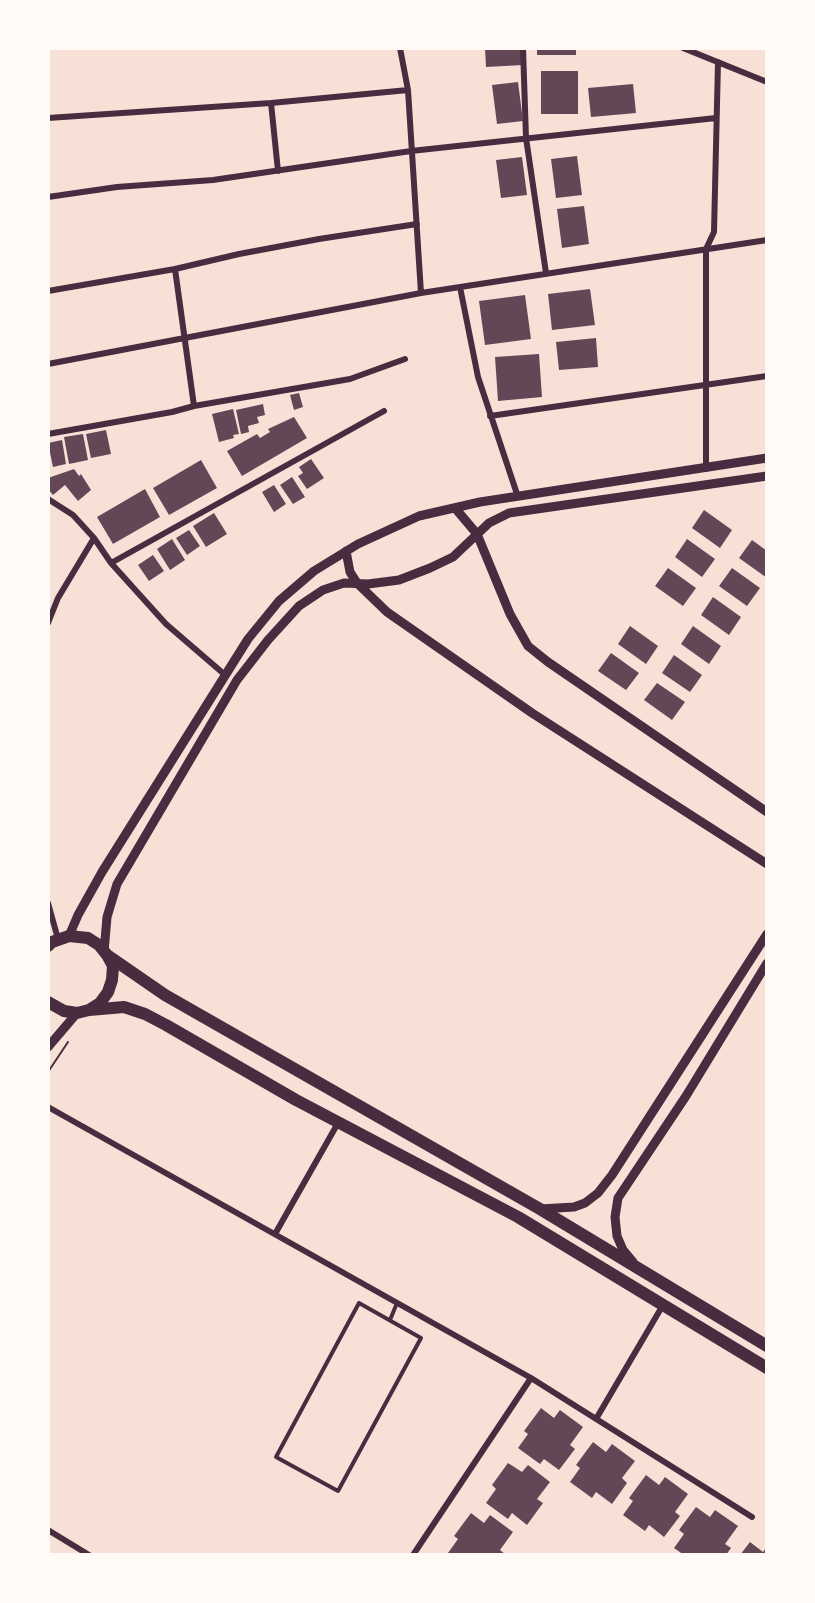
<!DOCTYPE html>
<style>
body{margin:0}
#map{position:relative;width:815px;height:1603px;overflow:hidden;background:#f7e1d7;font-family:Rubik,sans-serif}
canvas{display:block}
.frame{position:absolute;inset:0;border:50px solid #fffaf5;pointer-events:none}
</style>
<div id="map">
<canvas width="815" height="1603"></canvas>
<div class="frame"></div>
</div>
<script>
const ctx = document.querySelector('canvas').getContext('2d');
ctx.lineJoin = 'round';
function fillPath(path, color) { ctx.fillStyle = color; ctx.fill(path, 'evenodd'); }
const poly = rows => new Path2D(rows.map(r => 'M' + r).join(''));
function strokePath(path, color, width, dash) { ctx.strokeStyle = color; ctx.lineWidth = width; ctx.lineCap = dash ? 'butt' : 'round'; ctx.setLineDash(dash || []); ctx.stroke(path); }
fillPath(poly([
 [485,48,522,48,523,65,486,67],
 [537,48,576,48,576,55,537,55],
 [541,71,578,71,578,114,541,114],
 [518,82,523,121,497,124,492,85],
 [633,84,636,113,591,117,588,88],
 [577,156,582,195,556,198,551,159],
 [522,157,527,195,501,198,496,160],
 [584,206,589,244,562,248,557,209],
 [590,289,595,325,552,330,548,294],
 [525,295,531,339,485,345,479,301],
 [596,338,598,367,559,370,556,342],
 [539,354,542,397,498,401,495,357],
 [299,393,303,407,294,410,290,395],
 [263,404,265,415,257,417,259,423,248,426,249,432,241,434,236,410],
 [233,409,239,434,233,435,234,438,219,442,212,414],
 [294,417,307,438,242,476,227,451,257,434,260,438,270,432,268,429],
 [106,430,111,454,91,458,86,434],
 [83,434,88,460,69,464,64,437],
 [62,440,66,464,53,467,48,443],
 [311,459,324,478,307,489,298,476,303,473,299,467],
 [201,460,217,488,169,515,153,488],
 [74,469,79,476,81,474,91,490,78,501,65,485,53,495,48,489,48,478],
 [292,477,305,497,293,504,280,485],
 [274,485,286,504,274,512,262,492],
 [145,489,160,517,113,544,97,517],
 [704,510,732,530,720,548,692,528],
 [214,513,227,534,206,547,193,526],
 [189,530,200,546,187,555,176,538],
 [172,539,185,560,170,570,157,549],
 [687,539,715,559,702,577,675,557],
 [752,540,767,551,767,578,739,558],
 [153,555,164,571,149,581,138,565],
 [668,568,696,588,683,606,655,586],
 [732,568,760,588,747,606,719,586],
 [713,597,741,617,729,635,701,615],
 [630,626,658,646,646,664,618,644],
 [693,626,721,646,709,664,681,644],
 [611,653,639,673,626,690,598,671],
 [674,655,702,675,690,692,662,673],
 [657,683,685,702,672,720,644,700],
 [541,1408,554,1418,560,1410,583,1427,570,1445,575,1449,559,1470,544,1459,540,1464,518,1448,528,1434,524,1431],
 [593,1442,606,1452,612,1444,635,1461,622,1478,627,1483,612,1504,596,1492,592,1498,570,1482,580,1468,576,1465],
 [508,1463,522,1472,528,1465,550,1482,537,1499,543,1503,527,1525,512,1513,508,1519,486,1503,496,1489,492,1485],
 [646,1475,659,1485,665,1477,688,1494,675,1512,680,1516,664,1537,649,1525,645,1531,623,1515,633,1501,629,1498],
 [696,1507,710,1517,715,1510,738,1526,725,1544,731,1548,726,1555,684,1555,674,1548,684,1534,679,1530],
 [471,1513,484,1523,490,1515,513,1532,500,1550,505,1554,504,1555,451,1555,448,1553,458,1539,454,1536],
 [750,1542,763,1552,767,1547,767,1555,740,1555]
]), '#644757');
strokePath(poly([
 [48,1072,68,1042]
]), '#4a2c40', 2);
strokePath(poly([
 [359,1303,421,1338,338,1491,276,1457,359,1303],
 [390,1320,397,1303]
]), '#4a2c40', 4);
strokePath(poly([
 [400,48,408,90,421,293],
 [523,48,526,138,546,273],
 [683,48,767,82],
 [271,103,408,90],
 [48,118,271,103,278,171],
 [48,197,117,187,213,180,411,151,716,118],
 [460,287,478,377,518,497],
 [48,291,175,269],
 [48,364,421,293,767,240],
 [194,406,350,379,405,359],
 [490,416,767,376],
 [48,434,172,412,194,406,175,269,239,254,319,239,417,224],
 [706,469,706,249,714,232,718,62],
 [48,499,73,515,94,538,111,563,166,624,224,674],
 [111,563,384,411],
 [48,623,58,598,94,538],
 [48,903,58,939],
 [48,1107,531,1378,752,1517],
 [275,1234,338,1123],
 [596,1419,663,1305],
 [48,1530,89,1555],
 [413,1555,531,1378]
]), '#4a2c40', 6);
strokePath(poly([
 [455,508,477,534,510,614,528,646,548,662,767,812],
 [346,551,350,572,357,583,387,612,532,713,767,864],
 [69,936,78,915,102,872,248,639,279,601,314,571,358,544,419,516,480,502,767,458],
 [104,952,107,917,117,884,237,680,268,640,299,606,323,590,344,583,368,584,399,580,430,568,453,557,489,523,509,513,767,476],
 [48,1047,77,1013],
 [540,1209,574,1207,585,1203,598,1193,612,1175,767,934],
 [633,1262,623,1250,617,1236,615,1217,618,1198,686,1096,767,963]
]), '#4a2c40', 9);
strokePath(poly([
 [48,946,52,942,69,936,88,938,99,945,107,955,113,966,112,980,108,992,100,1003,89,1010,77,1013,64,1011,48,1002],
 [107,955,165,995,540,1209,767,1346],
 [89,1010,124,1007,145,1014,166,1025,296,1100,518,1217,767,1368]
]), '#4a2c40', 12);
</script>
